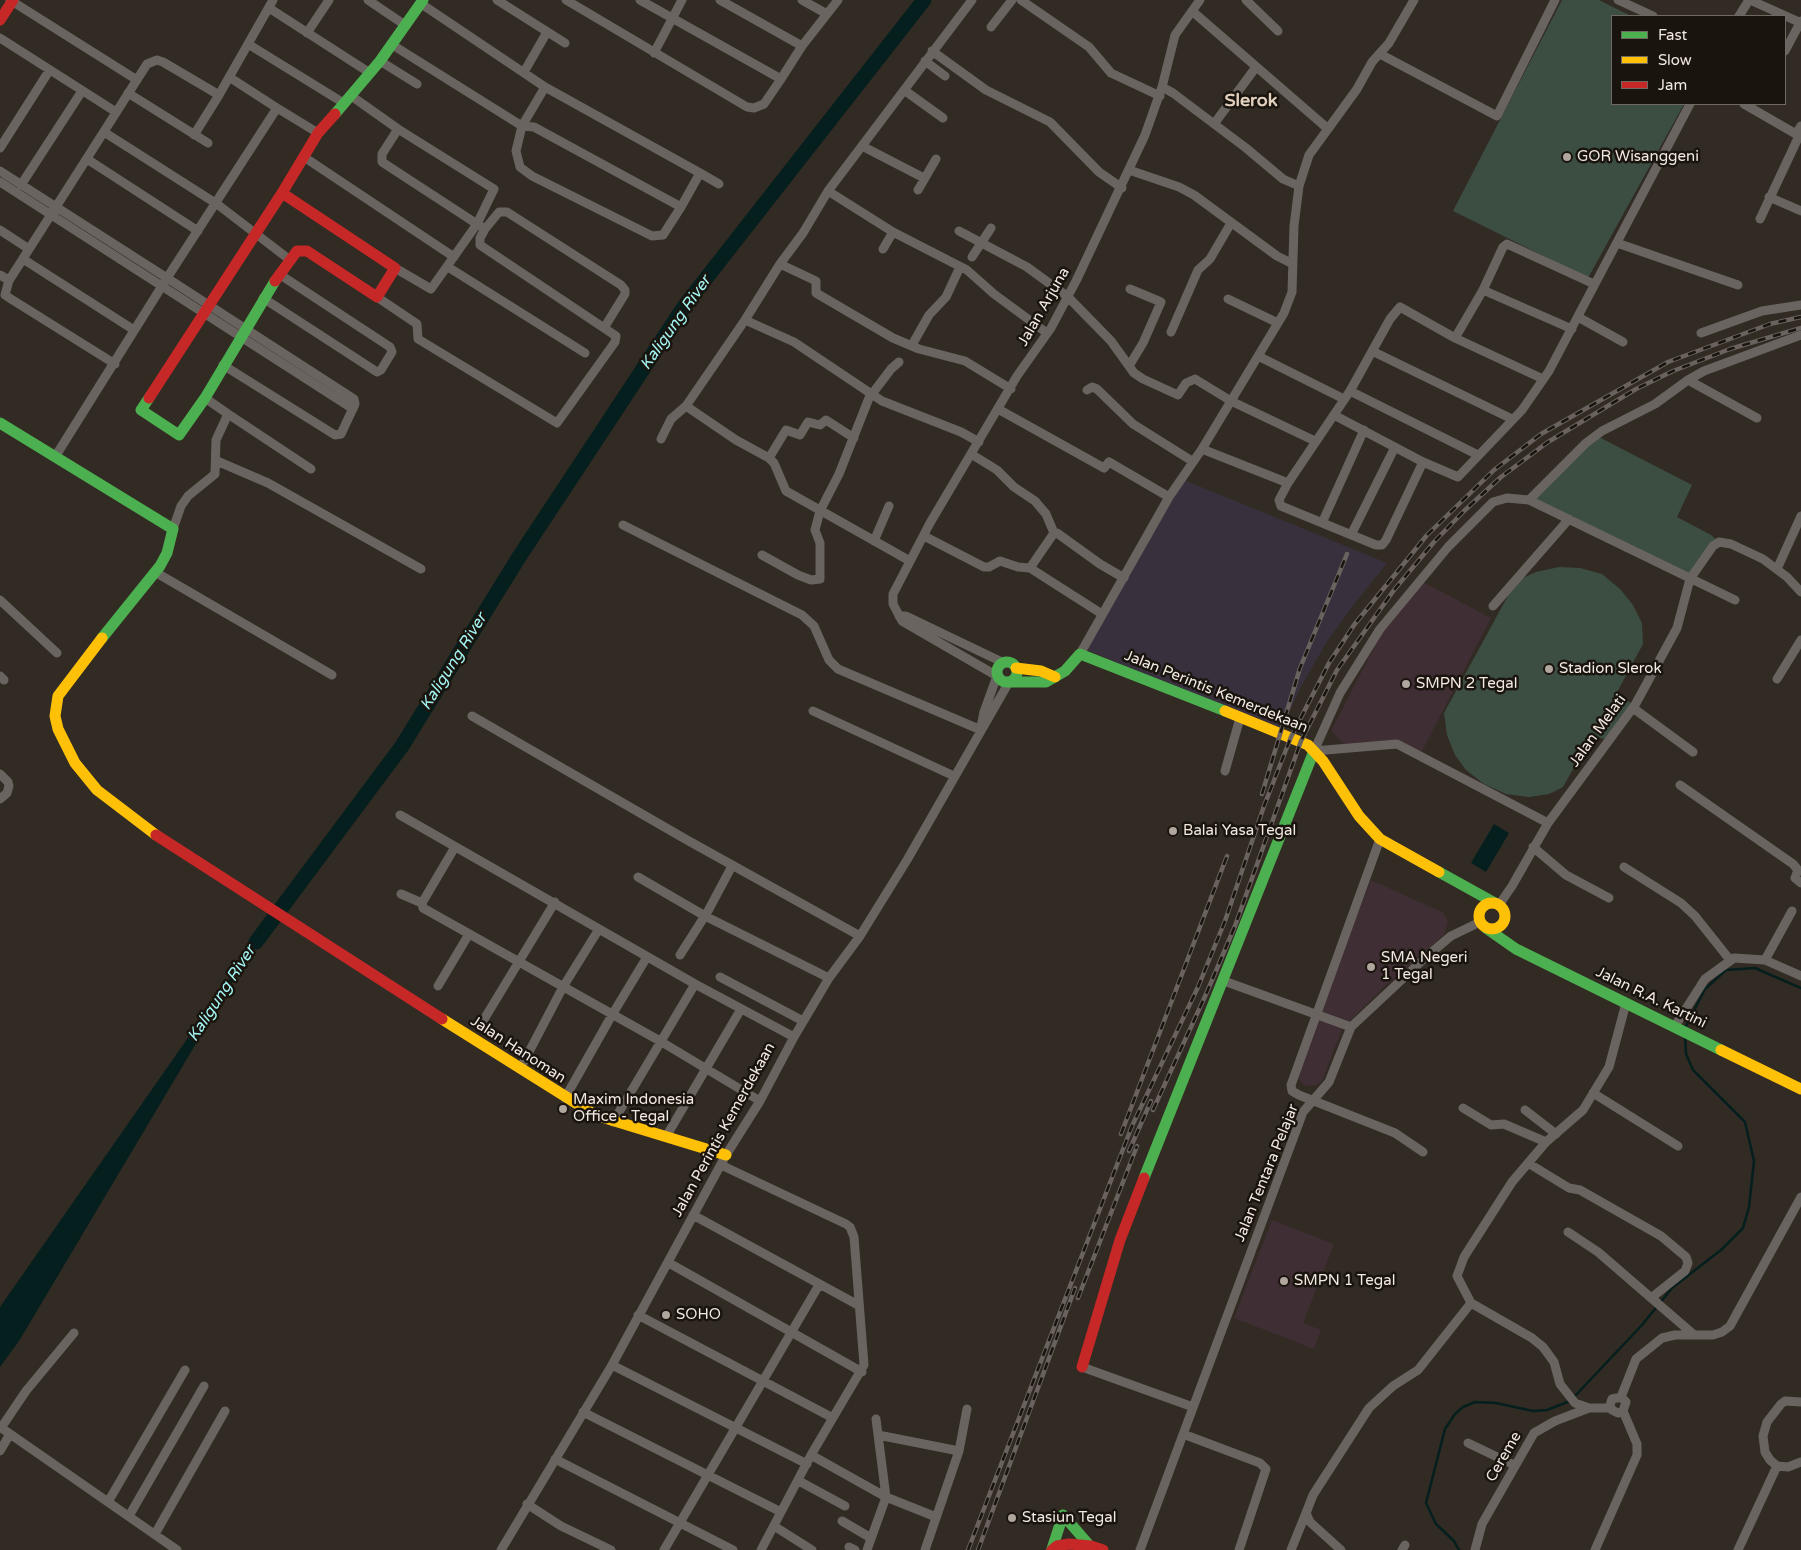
<!DOCTYPE html>
<style>
body{margin:0}
#map{position:relative;width:1801px;height:1550px;overflow:hidden;background:#322b23;font-family:"Varela Round",sans-serif}
canvas{display:block}
.legend{position:absolute;left:1611px;top:15px;width:175px;height:90px;box-sizing:border-box;background:#1a140e;border:1px solid #706962;margin:0;padding:6px 9px;list-style:none;font-size:15px;color:#f2e9e0}
.legend li{display:flex;align-items:center;gap:10px;height:25px}
.legend b{width:25px;border:1px solid #706962}
</style>
<div id="map">
<canvas width="1801" height="1550"></canvas>
<ul class="legend">
<li><b style="height:6px;background:#4caf50"></b>Fast</li>
<li><b style="height:6px;background:#ffc107"></b>Slow</li>
<li><b style="height:6px;background:#c62828"></b>Jam</li>
</ul>
</div>
<script>
const ctx = document.querySelector('canvas').getContext('2d');
ctx.lineJoin = 'round';
function fillPath(path, color) { ctx.fillStyle = color; ctx.fill(path, 'evenodd'); }
const poly = rows => new Path2D(rows.map(r => 'M' + r).join(''));
function strokePath(path, color, width, dash) { ctx.strokeStyle = color; ctx.lineWidth = width; ctx.lineCap = dash ? 'butt' : 'round'; ctx.setLineDash(dash || []); ctx.stroke(path); }
function label(font, color, halo, rows, align = 'center') {
  ctx.font = font + ' "Varela Round",sans-serif'; ctx.lineWidth = 5; ctx.setLineDash([]); ctx.textBaseline = 'middle'; ctx.strokeStyle = halo; ctx.fillStyle = color; for (const [text, x, y, turn = 0] of rows) {
    ctx.save(); ctx.translate(x, y); ctx.rotate((+turn || 0) * Math.PI / 180); ctx.textAlign = isNaN(turn) ? turn : align; if (halo) ctx.strokeText(text, 0, 0); ctx.fillText(text, 0, 0); ctx.restore();
  }
}
fillPath(poly([
 [1184,480,1387,563,1355,603,1326,643,1301,687,1280,732,1085,649]
]), '#39303d');
fillPath(poly([
 [1423,582,1491,618,1421,753,1399,740,1344,744,1331,731,1380,636],
 [1371,880,1444,913,1448,922,1444,935,1386,985,1342,1029,1322,1081,1317,1085,1306,1086,1298,1079,1298,1065],
 [1272,1220,1334,1244,1303,1323,1321,1330,1314,1349,1234,1318]
]), '#3f2e34');
fillPath(poly([
 [1562,0,1599,0,1631,16,1612,16,1612,104,1684,104,1588,278,1453,211],
 [1595,435,1692,485,1677,517,1711,535,1719,542,1690,579,1529,500],
 [1559,567,1580,568,1602,574,1620,589,1633,605,1642,623,1643,644,1616,694,1635,705,1610,741,1592,735,1563,787,1549,794,1529,797,1506,794,1484,784,1466,770,1455,755,1447,735,1444,713,1516,581,1536,572]
]), '#3c4e42');
fillPath(poly([
 [1494,824,1509,833,1486,872,1471,863],
 [266,926,19,1341,0,1367,0,1307]
]), '#041f1e');
strokePath(poly([
 [1685,1028,1705,989,1726,970,1755,968,1801,988],
 [1574,1397,1642,1325,1672,1288,1721,1250,1743,1228,1749,1207,1754,1161,1745,1122,1693,1070,1686,1054,1685,1036],
 [1459,1550,1454,1541,1436,1524,1426,1503,1445,1429,1455,1414,1463,1407,1475,1402,1496,1403,1533,1411,1547,1410,1570,1401]
]), '#041f1e', 2.5);
strokePath(poly([
 [256,942,402,746,519,557,686,304,924,0]
]), '#041f1e', 15);
strokePath(poly([
 [10,0,137,80],
 [368,0,405,25],
 [497,0,565,43],
 [566,0,747,107,754,108,764,104,781,79],
 [640,0,781,79,802,46,838,0],
 [720,0,802,46],
 [802,0,827,14],
 [1021,0,1089,47,1111,73,1160,96],
 [1246,0,1278,31],
 [1618,0,1653,16],
 [1750,0,1801,23],
 [269,8,370,73],
 [1192,11,1327,128],
 [1739,16,1749,0],
 [991,27,1012,0],
 [307,33,329,0],
 [0,38,116,112],
 [248,44,342,102],
 [391,44,522,126,534,127,681,207,700,173,545,87,420,3],
 [932,51,986,90,1050,122,1099,172,1122,188],
 [1785,51,1801,21],
 [654,53,682,0],
 [1380,54,1497,116,1555,0],
 [380,61,417,84],
 [925,61,945,76],
 [524,72,547,32],
 [229,77,277,108],
 [545,87,522,126,516,151,520,167,532,176,652,236,663,235,681,207],
 [1162,87,1173,93,1246,148,1283,179,1299,186],
 [904,90,943,118],
 [128,93,208,143],
 [350,95,398,129,382,154,382,162,477,224,431,289,395,268],
 [1744,104,1796,134,1801,126],
 [1214,124,1256,67],
 [398,129,494,189,477,224,485,229,480,238,480,245,604,328,625,294,625,290,621,285,507,212,499,212,485,229],
 [104,132,217,204,290,260],
 [194,135,219,95],
 [862,146,924,178],
 [0,148,49,71],
 [304,157,454,257],
 [87,159,198,231],
 [1129,170,1179,187,1194,195,1277,256,1293,264],
 [0,171,167,278,277,108,318,133],
 [700,173,719,184],
 [0,182,353,409],
 [21,185,82,91],
 [918,190,936,159],
 [828,191,893,232,967,270,994,294,1047,333],
 [1769,197,1801,211],
 [1760,219,1799,136,1796,134],
 [0,230,29,249],
 [959,231,1027,267,1068,297,1111,341,1134,373,1143,379,1178,395,1186,383,1195,379,1231,401,1315,441],
 [1617,243,1738,285],
 [883,249,893,232],
 [972,257,991,228],
 [23,259,134,330],
 [780,264,816,281,816,293,893,338,919,349,965,361,1011,389],
 [448,267,585,353],
 [0,275,9,280,10,279,147,64,157,60,163,62,219,95,273,0],
 [9,280,5,295,11,299,115,364],
 [1483,290,1503,247,1507,244,1594,284],
 [377,297,417,324,418,339,557,423,615,342,616,336,604,328],
 [263,298,377,372,381,370,392,352,390,347,279,274],
 [1228,299,1278,323],
 [1578,317,1623,342],
 [745,320,794,342,882,401,961,432,979,442],
 [1171,332,1198,270,1210,259,1231,223],
 [1701,333,1762,311,1801,305],
 [1455,338,1483,290,1572,329],
 [912,345,929,315,946,297,960,267],
 [1372,351,1512,419],
 [1258,356,1344,399],
 [1129,366,1143,343,1161,302,1130,289],
 [1688,380,1757,418],
 [1087,390,1092,387,1097,389,1133,424,1192,461],
 [1350,391,1288,483,1279,500,1281,506,1376,545,1382,545,1386,540,1423,462],
 [998,409,1104,468,1109,462,1169,497],
 [228,414,311,469],
 [1334,415,1423,462,1458,477,1522,410,1549,371,1690,104],
 [661,439,671,419,686,406],
 [1202,449,1288,483],
 [971,454,997,470,1014,487,1035,501,1046,514,1054,533],
 [1478,455,1350,391,1390,319,1400,307,1455,338,1543,379],
 [55,457,167,278,354,399,355,404,341,434,335,435,223,365],
 [769,458,786,430,800,435,808,422,820,425,826,420,854,438],
 [217,461,268,483,421,569],
 [1529,500,1586,443,1602,431,1655,404,1688,380,1704,371,1801,335],
 [1322,523,1364,430],
 [623,525,802,615,814,626,829,660,838,669,981,730],
 [173,529,181,506,188,496,215,474,216,440,228,414,205,398],
 [1351,535,1395,447],
 [924,536,984,567,989,567,1000,561,1018,567,1030,568,1102,614],
 [874,541,889,506],
 [762,555,798,575,811,580,820,579,820,543,815,530,820,511,839,474,869,398,891,369,899,362],
 [910,561,786,491,774,463,769,458,736,440,686,406,745,320,780,264,803,233,828,191,972,0],
 [1030,568,1054,533,1057,533,1100,564,1124,578],
 [1777,569,1801,516],
 [155,572,332,675],
 [0,600,57,653],
 [1493,606,1569,519],
 [899,616,906,616,1004,663],
 [1080,654,1169,497,1202,449,1284,313,1292,292,1294,226,1299,186,1309,155,1357,89,1372,62,1389,43,1414,0],
 [0,676,4,680],
 [1777,679,1801,640],
 [1633,708,1693,752],
 [813,711,954,776],
 [472,716,687,840,860,936],
 [981,727,984,712,997,676,902,621,893,604,893,594,930,523,1017,376,1051,328,1076,281,1145,135,1162,87,1175,35,1200,0],
 [1314,751,1340,693,1380,629,1448,547,1493,502,1507,498,1529,500,1735,600],
 [1314,751,1397,744,1548,823],
 [1225,771,1240,718],
 [0,774,8,782,9,786,7,793,0,799],
 [1680,785,1793,864,1798,870,1795,878,1801,883],
 [400,815,695,984,794,1037],
 [1380,839,1291,1085,1292,1091,1299,1095,1395,1133,1423,1152],
 [455,847,422,903,423,908,660,1041,760,1101],
 [1533,847,1566,875,1609,898],
 [1624,867,1681,903,1695,916,1730,960],
 [638,877,705,916,829,978],
 [401,894,422,903],
 [1499,905,1512,886,1548,823,1635,705,1677,628,1690,579,1713,546,1719,542,1731,544,1763,559,1787,577,1801,592],
 [680,955,708,911,732,866],
 [1765,960,1792,911],
 [720,977,803,1021],
 [1224,981,1351,1027],
 [438,986,469,934],
 [483,1021,555,902],
 [1675,1026,1705,979,1734,958,1765,960,1801,976],
 [520,1069,563,987,599,929],
 [1593,1093,1678,1146],
 [565,1098,612,1015,647,957],
 [1463,1108,1491,1125,1504,1124,1546,1142],
 [1525,1110,1556,1134],
 [613,1122,695,984],
 [667,1135,741,1009],
 [1528,1163,1569,1188,1580,1190,1661,1236,1686,1257,1688,1263,1685,1271,1651,1298],
 [721,1165,846,1224,850,1227,854,1237,864,1365,811,1455,761,1550],
 [693,1215,858,1305],
 [1568,1232,1598,1252,1693,1334],
 [669,1263,862,1372],
 [1471,1303,1532,1338,1543,1347,1554,1362,1560,1384,1575,1403,1589,1408,1611,1408],
 [638,1315,833,1418],
 [612,1365,807,1464],
 [1082,1367,1193,1407],
 [1621,1397,1636,1359,1662,1338,1675,1335,1713,1335,1722,1332,1730,1326,1801,1197],
 [1801,1402,1785,1401,1781,1404,1767,1422,1763,1436,1765,1452,1770,1460,1777,1466,1788,1467,1801,1462],
 [583,1412,781,1512],
 [0,1427,177,1550],
 [1,1428,26,1391,74,1333],
 [1183,1434,1260,1463,1266,1469,1239,1550],
 [878,1435,959,1451],
 [1468,1443,1514,1465],
 [0,1451,10,1434],
 [811,1455,886,1497,936,1517],
 [555,1459,733,1550],
 [799,1481,845,1506],
 [108,1502,185,1370],
 [527,1504,561,1526,611,1550],
 [129,1516,204,1386],
 [842,1521,871,1538],
 [774,1526,812,1550],
 [155,1534,225,1411],
 [849,1547,855,1550],
 [501,1550,612,1365,726,1155,760,1101,794,1037,829,978,860,936,907,860,1009,682],
 [664,1550,819,1285],
 [867,1550,886,1497,876,1419],
 [925,1550,959,1451,967,1409],
 [1140,1550,1303,1112,1329,1082,1351,1027,1427,956,1451,936,1480,922],
 [1291,1550,1306,1513],
 [1341,1550,1310,1522,1306,1513,1313,1495,1369,1408,1393,1386,1418,1370,1471,1303,1457,1276,1464,1257,1512,1182,1546,1142,1583,1110,1609,1067,1626,1003],
 [1402,1550,1405,1545],
 [1475,1550,1482,1524,1534,1433,1555,1421,1589,1408],
 [1595,1550,1637,1455,1637,1444,1623,1411,1626,1402,1621,1397,1612,1399,1610,1405,1612,1410,1618,1413,1623,1411],
 [1738,1550,1777,1466]
]), '#6a6460', 9);
strokePath(poly([
 [335,114,380,61,423,0],
 [149,398,141,410,179,435,205,398,275,281],
 [0,423,173,529,167,553,160,566,102,638],
 '997 672a10 10 0 1 1 20 0a10 10 0 1 1-20 0Z',
 [1009,682,1046,682,1065,671,1080,654,1225,711],
 [1439,872,1495,903],
 [1486,928,1516,949,1721,1050],
 [1144,1178,1314,751],
 [1063,1515,1090,1546],
 [1052,1549,1063,1515]
]), '#4caf50', 11);
strokePath(poly([
 [102,638,58,696,55,716,58,729,75,763,97,790,156,835],
 [1016,668,1041,671,1055,677],
 [1225,711,1308,745,1323,761,1359,816,1380,839,1439,872],
 '1479 916a13 13 0 1 1 26 0a13 13 0 1 1-26 0Z',
 [442,1019,595,1115,726,1155],
 [1721,1050,1801,1089]
]), '#ffc107', 11);
strokePath(poly([
 [0,20,13,0],
 [275,281,297,251,307,251,377,297,395,268,282,193],
 [149,398,282,193,318,133,335,114],
 [156,835,442,1019],
 [1082,1367,1120,1240,1144,1178],
 [1052,1550,1057,1546,1069,1544,1091,1546,1103,1550]
]), '#c62828', 11);
const rail = poly([
 [1262,794,1300,668,1347,554],
 [1153,1110,1207,992,1235,926,1301,741,1337,670,1394,590,1434,542,1464,511,1501,477,1548,442,1636,389,1673,371,1730,349,1801,328],
 [1121,1134,1227,856],
 [1129,1151,1151,1101],
 [1078,1298,1137,1146],
 [968,1550,1132,1126,1198,987,1225,921,1264,806,1291,737,1329,663,1354,625,1427,535,1494,470,1541,434,1668,362,1770,324,1801,317],
 [978,1550,1075,1288]
]);
strokePath(rail, '#69625e', 4.5);
strokePath(rail, '#1a140e', 2.5, [8]);
for (const [x, y, r, color] of [
 [1567,157,5,"#afa69e"],
 [1549,669,5,"#afa69e"],
 [1406,684,5,"#afa69e"],
 [1173,831,5,"#afa69e"],
 [1371,967,5,"#afa69e"],
 [563,1109,5,"#afa69e"],
 [1284,1281,5,"#afa69e"],
 [666,1315,5,"#afa69e"],
 [1012,1518,5,"#afa69e"]
]) { const dot = new Path2D(); dot.arc(x, y, r, 0, 2 * Math.PI); ctx.fillStyle = color; ctx.fill(dot); strokePath(dot, '#1a140e', 2); }
label('15px', '#f2e9e0', '#1a140e', [
 ["GOR Wisanggeni",1577,157],
 ["Stadion Slerok",1559,669],
 ["SMPN 2 Tegal",1416,684],
 ["Balai Yasa Tegal",1183,831],
 ["SMA Negeri",1381,958],
 ["1 Tegal",1381,975],
 ["Maxim Indonesia",573,1100],
 ["Office - Tegal",573,1117],
 ["SMPN 1 Tegal",1294,1281],
 ["SOHO",676,1315],
 ["Stasiun Tegal",1022,1518]
], 'left');
label('15px', '#f2e9e0', '#1a140e', [
 ["Jalan Arjuna",1044,307,-60],
 ["Jalan Perintis Kemerdekaan",1216,692,22],
 ["Jalan Melati",1598,731,-54],
 ["Jalan R.A. Kartini",1651,998,26],
 ["Jalan Hanoman",518,1050,33],
 ["Jalan Perintis Kemerdekaan",724,1130,-61],
 ["Jalan Tentara Pelajar",1267,1173,-68],
 ["Cereme",1504,1457,-60]
]);
label('italic 16px', '#a3f5f4', '#1a140e', [
 ["Kaligung River",676,323,-55],
 ["Kaligung River",454,662,-58],
 ["Kaligung River",222,994,-57]
]);
label('bold 18px', '#e2d0bf', '#1a140e', [
 ["Slerok",1251,101]
]);
</script>
